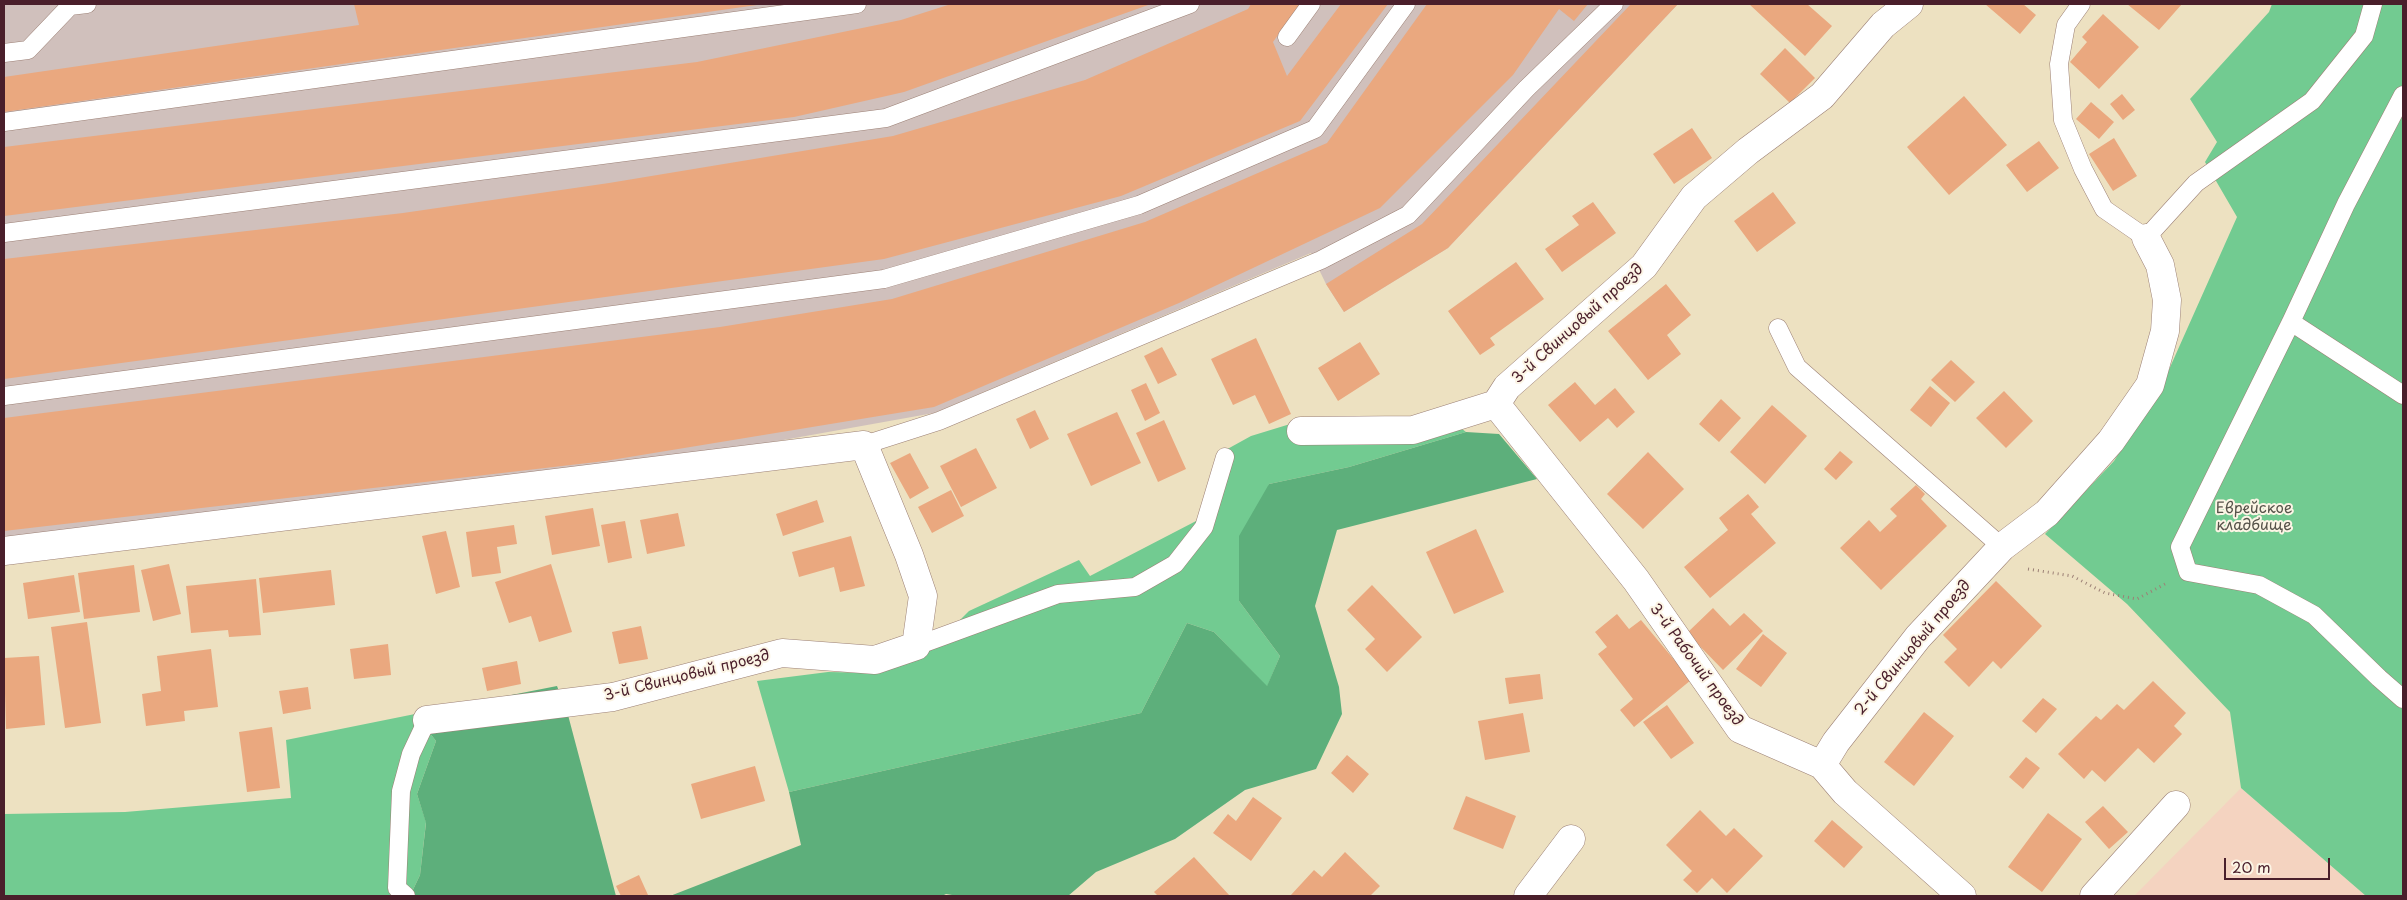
<!DOCTYPE html>
<meta charset="utf-8">
<style>
body{margin:0}
#map{position:relative;width:2407px;height:900px;overflow:hidden;background:#ede1c1;font-family:"Playpen Sans",sans-serif}
canvas{display:block}
.frame{position:absolute;inset:0;border:5px solid #4a1f2b;pointer-events:none}
.scale{position:absolute;left:2224px;top:858px;width:106px;height:22px;box-sizing:border-box;border:2px solid #4a1f2b;border-top:0;padding-left:6px;font-size:15px;line-height:18px;white-space:nowrap;color:#4a1f2b;-webkit-text-stroke:4px #fcf5e5;paint-order:stroke}
</style>
<div id="map">
<canvas width="2407" height="900"></canvas>
<div class="frame"></div>
<div class="scale">20 m</div>
</div>
<script>
const ctx = document.querySelector('canvas').getContext('2d');
ctx.lineJoin = 'round';
function fillPath(path, color) { ctx.fillStyle = color; ctx.fill(path, 'evenodd'); }
const poly = rows => new Path2D(rows.map(r => 'M' + r).join(''));
function strokePath(path, color, width, dash) { ctx.strokeStyle = color; ctx.lineWidth = width; ctx.lineCap = dash ? 'butt' : 'round'; ctx.setLineDash(dash || []); ctx.stroke(path); }
function label(font, color, halo, rows, align = 'center') {
  ctx.font = font + ' "Playpen Sans",sans-serif'; ctx.lineWidth = 4; ctx.setLineDash([]); ctx.textBaseline = 'middle'; ctx.strokeStyle = halo; ctx.fillStyle = color; for (const [text, x, y, turn = 0] of rows) {
    ctx.save(); ctx.translate(x, y); ctx.rotate((+turn || 0) * Math.PI / 180); ctx.textAlign = isNaN(turn) ? turn : align; if (halo) ctx.strokeText(text, 0, 0); ctx.fillText(text, 0, 0); ctx.restore();
  }
}
fillPath(poly([
 [2241,788,2366,896,2134,896]
]), '#f4d3c0');
fillPath(poly([
 [4,4,1678,4,1448,248,1344,312,1326,284,1311,253,934,413,605,472,4,542]
]), '#d0c0bc');
fillPath(poly([
 [2272,4,2403,4,2403,896,2366,896,2241,788,2230,712,2127,604,2045,534,2114,461,2163,383,2237,217,2205,162,2217,142,2190,99,2269,12],
 [1444,415,1466,432,1349,467,1269,484,1239,601,1280,656,1267,687,1214,632,1187,623,1141,713,789,792,757,681,828,672,878,673,925,655,969,611,1079,560,1090,576,1198,520,1222,452,1251,436,1300,421,1371,422],
 [415,714,436,741,417,794,426,822,420,875,410,896,4,896,4,814,125,812,291,798,286,740]
]), '#72cb91');
fillPath(poly([
 [1466,432,1499,434,1537,479,1337,530,1315,606,1339,687,1342,714,1316,769,1245,790,1175,839,1096,872,1068,896,958,896,946,894,942,896,670,896,801,845,789,792,1141,713,1187,623,1214,632,1267,686,1280,656,1239,601,1239,536,1269,484,1349,467],
 [557,686,568,715,616,896,410,896,420,875,426,823,417,794,436,741,415,714]
]), '#5daf7b');
fillPath(poly([
 [354,4,756,4,757,5,4,112,4,77,359,25],
 [951,4,1151,4,904,92,794,117,4,216,4,147,697,62,901,20],
 [1251,4,1300,4,1273,42,1287,76,1341,4,1388,4,1300,121,1121,196,884,259,4,379,4,259,403,213,609,183,893,136,1085,80,1248,9],
 [1427,4,1588,4,1574,21,1559,9,1513,75,1380,208,1179,303,934,407,605,461,4,531,4,418,720,327,892,299,1145,222,1327,143],
 [1631,4,1678,4,1448,248,1344,312,1326,284,1422,224],
 [1749,4,1807,4,1832,26,1805,56],
 [1985,4,2023,4,2036,15,2020,34],
 [2127,4,2182,4,2159,30],
 [2103,14,2139,47,2099,89,2070,62,2087,42,2082,37],
 [1785,48,1815,78,1790,103,1760,74],
 [2122,94,2135,110,2123,120,2110,104],
 [1964,96,2007,145,1949,195,1907,147],
 [2091,102,2114,122,2099,139,2076,119],
 [1692,128,1712,158,1674,184,1653,154],
 [2114,138,2137,176,2113,191,2089,154],
 [2039,141,2059,168,2027,192,2006,165],
 [1773,192,1796,223,1757,252,1734,221],
 [1593,202,1616,233,1562,272,1545,249,1579,225,1572,216],
 [1516,262,1544,299,1490,338,1495,345,1480,355,1448,311],
 [1666,284,1691,315,1667,335,1681,354,1648,380,1608,331],
 [1256,338,1291,414,1269,424,1255,395,1233,405,1211,359],
 [1360,342,1380,374,1338,401,1318,368],
 [1162,347,1177,375,1158,384,1144,356],
 [1951,360,1975,382,1955,402,1931,380],
 [1575,382,1595,405,1615,388,1635,412,1617,428,1608,418,1580,442,1548,405],
 [1146,383,1160,413,1145,421,1131,390],
 [1930,386,1950,403,1931,427,1910,410],
 [2004,391,2033,421,2006,448,1976,418],
 [1721,399,1741,418,1719,442,1699,424],
 [1772,405,1807,436,1765,484,1730,452],
 [1035,410,1049,439,1030,449,1016,419],
 [1117,412,1141,463,1091,486,1067,434],
 [1164,420,1186,469,1158,482,1136,433],
 [976,448,997,488,961,507,940,466],
 [1840,451,1853,462,1836,480,1824,469],
 [1648,452,1684,489,1643,529,1607,494],
 [910,453,929,488,910,499,890,463],
 [1916,485,1925,494,1921,499,1947,526,1881,590,1840,548,1869,520,1880,532,1897,516,1890,509],
 [951,490,964,516,932,533,918,507],
 [1748,494,1759,507,1751,514,1776,543,1710,598,1684,567,1728,530,1719,518],
 [817,500,824,522,783,536,776,514],
 [593,508,600,546,552,555,545,516],
 [678,513,685,546,647,554,640,520],
 [625,521,632,558,608,563,601,525],
 [514,525,517,544,497,547,501,573,472,577,466,532],
 [1476,529,1504,592,1454,614,1426,552],
 [446,531,460,587,436,594,422,536],
 [851,536,865,586,840,592,834,567,799,577,792,552],
 [169,564,181,614,153,621,141,570],
 [551,564,572,632,539,642,531,616,509,623,495,582],
 [134,565,140,612,84,619,78,573],
 [331,570,335,605,263,613,259,578],
 [74,575,80,612,28,619,23,583],
 [256,579,261,635,229,637,228,630,191,633,186,586],
 [1996,581,2042,626,2001,669,1993,661,1969,687,1944,662,1957,649,1943,635],
 [1372,585,1422,637,1387,672,1365,649,1375,639,1347,610],
 [1713,608,1730,626,1744,613,1763,631,1723,670,1687,633],
 [1617,614,1629,629,1641,620,1691,680,1634,727,1620,710,1633,699,1598,654,1607,647,1595,632],
 [87,622,101,723,65,728,51,627],
 [641,626,648,659,619,664,612,632],
 [1763,634,1787,653,1761,687,1736,669],
 [388,644,391,675,354,679,350,649],
 [211,649,218,707,184,711,185,721,146,726,142,694,161,691,157,656],
 [39,656,45,725,6,729,4,658],
 [517,661,521,684,487,691,482,668],
 [1540,674,1543,699,1509,704,1505,678],
 [2153,681,2186,713,2174,726,2182,734,2154,763,2138,748,2105,782,2092,770,2084,779,2058,754,2096,716,2101,720,2117,704,2124,710],
 [308,687,311,709,283,714,279,691],
 [2043,698,2057,709,2036,733,2022,721],
 [1667,705,1694,743,1671,759,1643,722],
 [1924,712,1954,736,1914,786,1884,762],
 [1523,713,1530,752,1485,760,1478,721],
 [272,727,280,788,247,792,239,732],
 [1347,755,1369,774,1353,793,1331,773],
 [2026,757,2040,768,2023,789,2009,777],
 [755,766,765,801,701,819,691,784],
 [1466,796,1516,816,1503,849,1453,829],
 [1253,797,1282,818,1251,861,1213,833,1228,814,1236,821],
 [2103,806,2128,832,2109,849,2085,822],
 [1700,810,1726,836,1734,828,1763,856,1727,893,1712,878,1697,893,1683,880,1692,871,1666,845],
 [2048,813,2082,839,2042,892,2008,867],
 [1832,820,1863,847,1844,868,1814,841],
 [1345,852,1380,886,1370,896,1290,896,1314,870,1322,877],
 [1194,857,1230,896,1158,896,1154,892],
 [639,875,648,895,621,896,616,886]
]), '#eaa87f');
const service = poly([
 [2081,4,2066,25,2059,64,2063,120,2083,169,2104,209,2146,238,2196,183,2312,101,2364,36,2373,4],
 [1287,37,1311,4],
 [4,53,28,50,70,6,87,4],
 [2403,95,2346,204,2291,322,2180,547,2188,572,2259,585,2314,615,2379,678,2403,699],
 [4,122,857,4],
 [4,233,886,118,1190,4],
 [2291,322,2403,395],
 [1778,328,1797,367,2002,547],
 [4,396,884,279,1139,205,1315,129,1406,4],
 [864,445,939,421,1321,260,1408,215,1526,89,1614,4],
 [916,646,1058,594,1135,587,1175,564,1204,527,1225,457],
 [406,896,397,888,401,791,411,754,427,720]
]);
const minor = poly([
 [1496,404,1636,580,1740,729,1822,765,1845,792,1962,896],
 [1301,431,1413,430,1496,404,1507,387,1644,266,1694,197,1748,151,1822,96,1883,25,1909,4],
 [4,551,864,445,909,555,923,596,916,646,875,660,782,653,613,697,427,720],
 [1822,765,1836,742,1918,637,2002,547,2047,513,2111,441,2150,385,2165,331,2167,300,2160,265,2146,238],
 [1528,896,1571,839],
 [2094,896,2176,805]
]);
strokePath(service, '#9c8076', 19);
strokePath(minor, '#9c8076', 29);
strokePath(poly([
 [2028,569,2072,576,2105,593,2137,599,2165,584]
]), '#9c8076', 3, [1, 4]);
strokePath(service, '#fff', 18);
strokePath(minor, '#fff', 28);
label('15px', '#4a1f2b', '#fcf5e5', [
 ["3-й Свинцовый проезд",1578,324,-42],
 ["2-й Свинцовый проезд",1913,648,-50],
 ["3-й Рабочий проезд",1696,665,54],
 ["3-й Свинцовый проезд",687,676,-14]
]);
label('15px', '#56534a', '#fcf5e5', [
 ["Еврейское",2254,509],
 ["кладбище",2254,526]
]);
</script>
